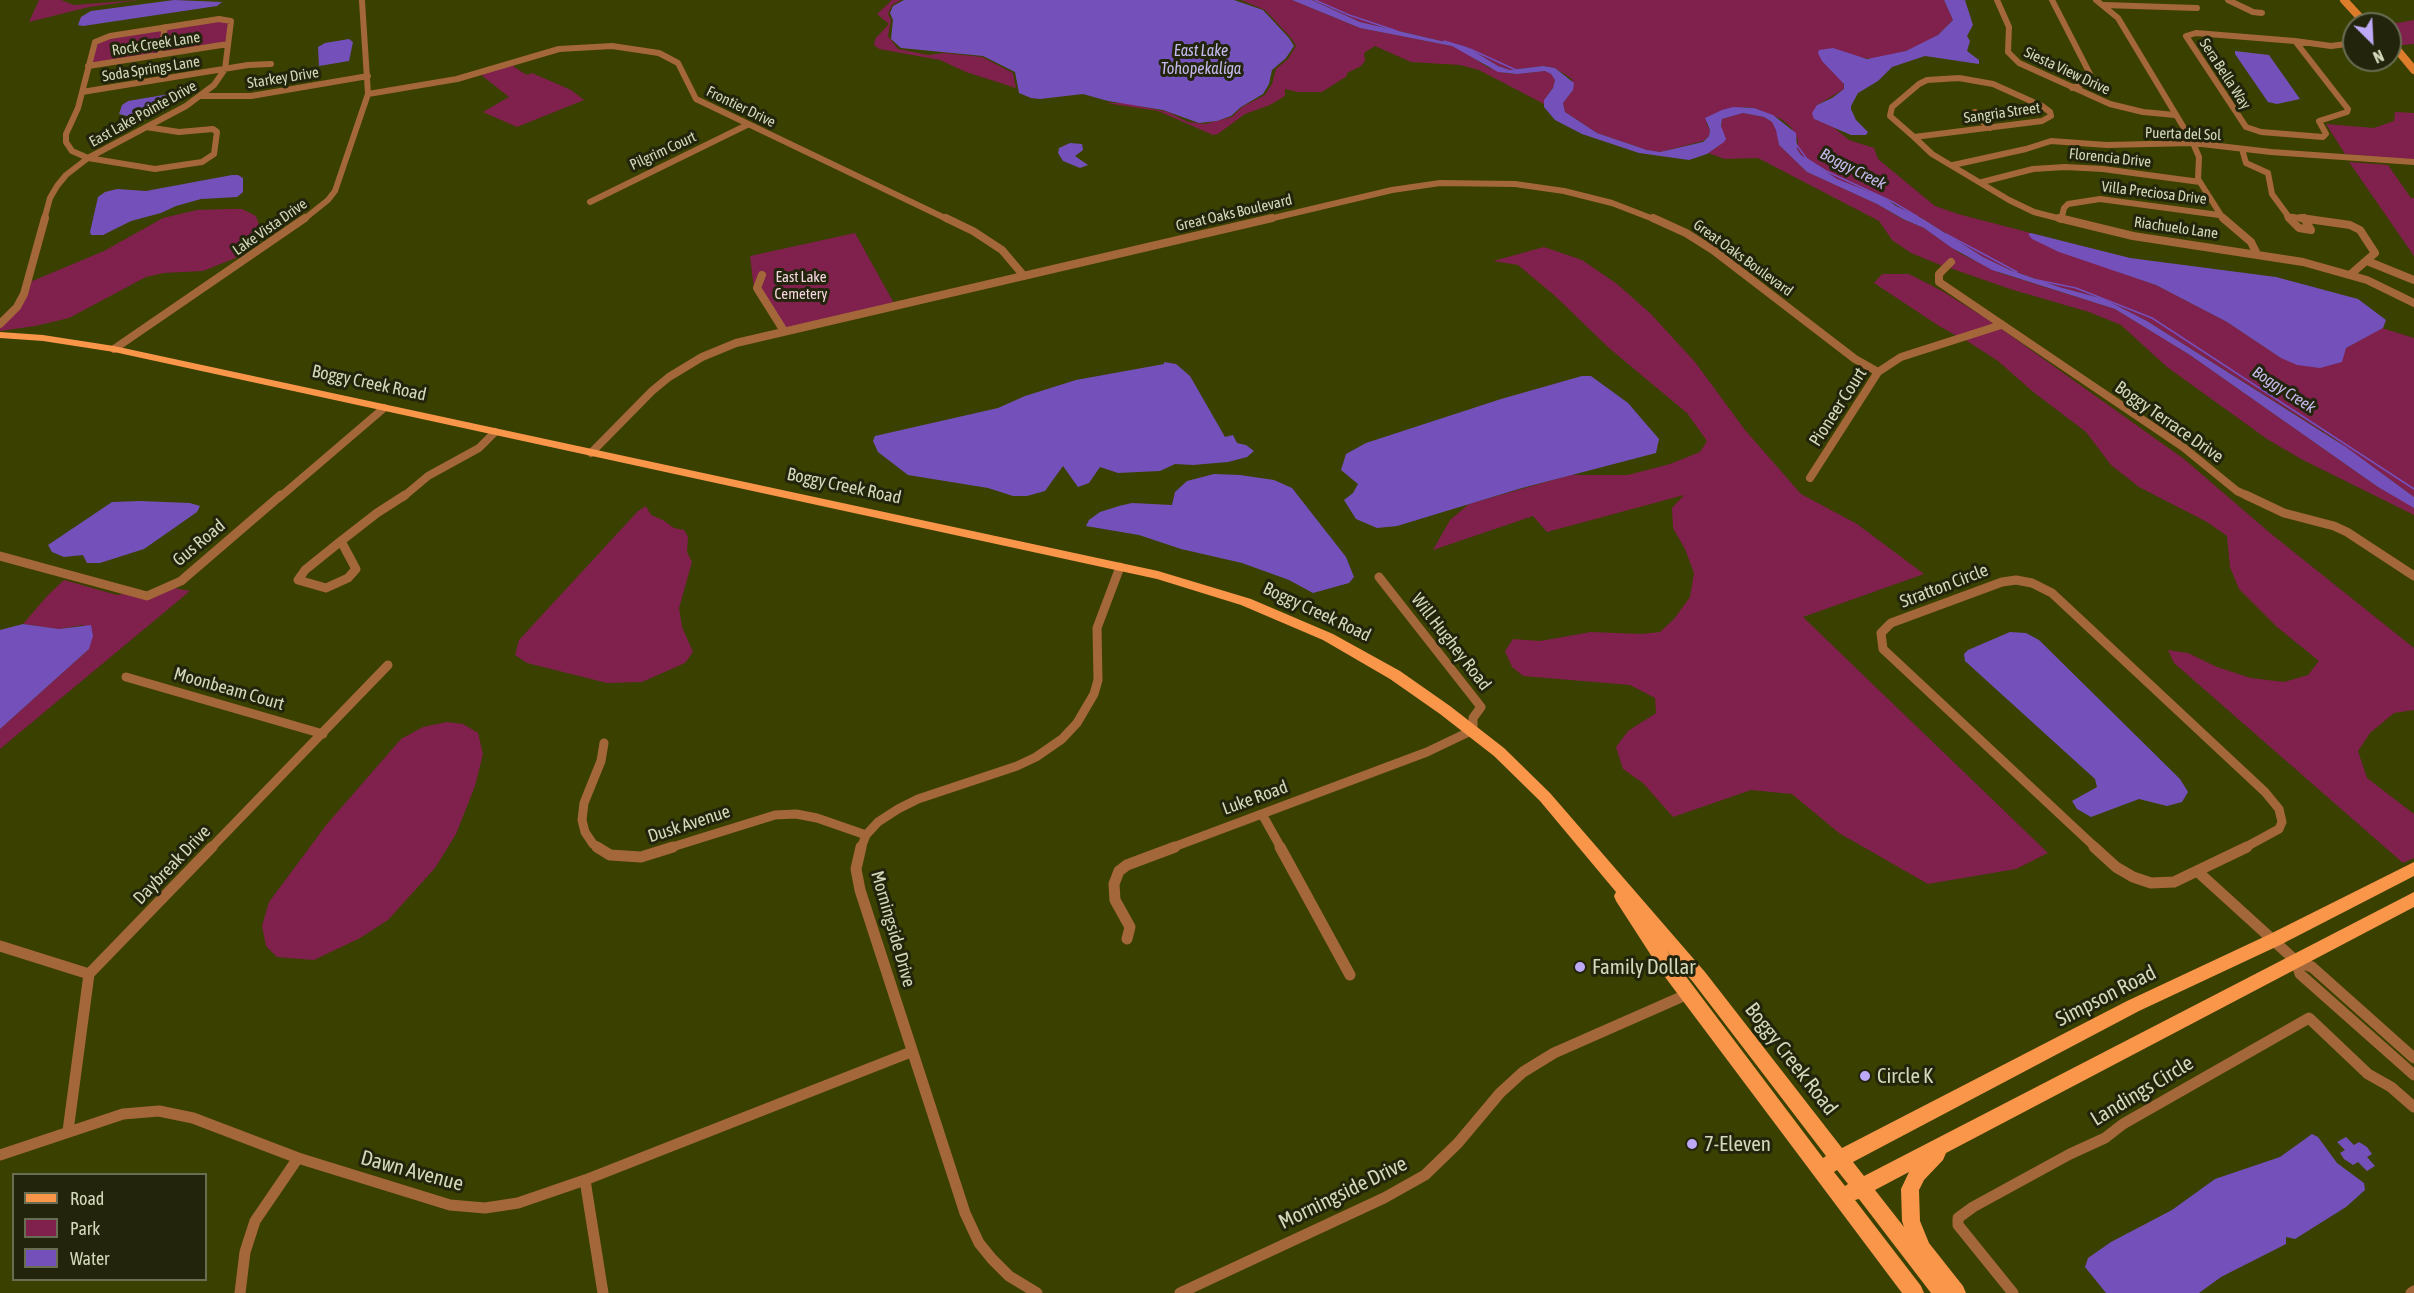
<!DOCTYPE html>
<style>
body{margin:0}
#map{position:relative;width:2414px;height:1293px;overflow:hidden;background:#3a4000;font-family:"Asap Condensed",sans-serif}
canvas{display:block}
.legend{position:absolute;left:12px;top:1173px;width:195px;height:108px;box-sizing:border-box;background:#22250c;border:2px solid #696d52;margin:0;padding:8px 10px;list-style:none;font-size:18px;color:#d4d9bb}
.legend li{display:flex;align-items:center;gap:12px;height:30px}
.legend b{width:30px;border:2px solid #696d52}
.north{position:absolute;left:2342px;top:12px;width:60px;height:60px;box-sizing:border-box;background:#22250c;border:2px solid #696d52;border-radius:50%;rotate:156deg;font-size:16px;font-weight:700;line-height:24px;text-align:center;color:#d4d9bb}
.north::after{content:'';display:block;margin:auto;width:21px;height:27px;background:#bda9f5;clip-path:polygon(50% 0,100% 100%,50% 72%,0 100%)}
</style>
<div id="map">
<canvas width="2414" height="1293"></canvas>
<ul class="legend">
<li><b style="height:8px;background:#f9964a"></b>Road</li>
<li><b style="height:16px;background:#7f204d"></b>Park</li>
<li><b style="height:16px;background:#7451ba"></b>Water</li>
</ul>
<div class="north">N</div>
</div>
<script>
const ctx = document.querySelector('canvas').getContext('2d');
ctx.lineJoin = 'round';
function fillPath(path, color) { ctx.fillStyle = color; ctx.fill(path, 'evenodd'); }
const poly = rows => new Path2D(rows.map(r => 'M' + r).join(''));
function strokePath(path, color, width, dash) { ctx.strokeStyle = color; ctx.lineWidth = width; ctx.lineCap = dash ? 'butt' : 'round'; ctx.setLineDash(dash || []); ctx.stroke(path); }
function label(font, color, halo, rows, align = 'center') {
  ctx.font = font + ' "Asap Condensed",sans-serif'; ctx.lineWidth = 6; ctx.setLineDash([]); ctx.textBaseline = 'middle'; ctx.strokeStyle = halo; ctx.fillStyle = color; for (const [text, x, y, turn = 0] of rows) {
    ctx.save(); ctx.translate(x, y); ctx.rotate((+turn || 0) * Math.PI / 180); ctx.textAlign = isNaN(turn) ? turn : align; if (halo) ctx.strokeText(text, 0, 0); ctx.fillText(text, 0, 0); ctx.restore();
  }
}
fillPath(poly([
 [39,0,61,0,74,5,139,0,89,7,29,22],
 [892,0,901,0,892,5,888,14,891,20,888,36,898,49,928,55,944,53,982,57,1013,73,1016,88,966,72,940,60,879,49,874,45,875,39,889,24,877,14],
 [1241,0,1292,0,1360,28,1452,46,1465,52,1487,67,1504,73,1517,74,1545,71,1551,74,1555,80,1553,88,1544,100,1544,104,1479,70,1460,65,1411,62,1375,46,1364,53,1365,61,1361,66,1347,73,1347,76,1322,92,1298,92,1285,89,1285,96,1270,105,1245,114,1218,134,1213,135,1158,111,1106,103,1125,103,1168,112,1188,122,1205,124,1232,117,1242,107,1265,95,1272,84,1276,69,1288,59,1296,46,1291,38,1265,10],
 [1312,0,1944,0,1953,20,1938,35,1926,42,1906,51,1876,59,1855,57,1840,51,1844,89,1817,105,1814,119,1833,127,1849,140,1874,148,1878,159,1935,206,1958,214,2031,233,2029,233,2116,271,2156,285,2227,322,2281,358,2346,348,2382,328,2414,338,2414,497,2333,438,2147,321,2104,299,2059,287,2010,270,1983,257,1923,219,1905,211,1885,198,1837,180,1801,155,1797,149,1798,140,1791,127,1781,119,1754,108,1744,107,1706,123,1710,130,1709,136,1703,141,1660,152,1647,150,1597,133,1565,112,1563,103,1573,90,1572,79,1555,68,1543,66,1510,70,1498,66,1467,47,1360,22],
 [218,20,228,22,226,44,163,54,167,28],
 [2374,20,2398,23,2414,20,2414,44,2393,46,2390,43,2390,24,2373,24],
 [162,29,158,54,91,65,97,42,102,39],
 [513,63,514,67,527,75,532,73,571,90,584,100,517,127,483,112,509,97,480,74],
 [2395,112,2414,113,2414,160,2345,154,2326,124,2374,128,2394,121],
 [1743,113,1764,117,1772,122,1777,130,1779,145,1807,172,1877,204,1902,219,1924,228,1961,254,2000,273,2115,309,2190,355,2378,487,2409,504,2414,508,2414,515,2301,459,2267,439,2167,367,2121,325,2089,312,2010,289,1950,268,1955,262,1949,260,1943,266,1911,253,1892,240,1879,221,1758,158,1725,159,1708,153,1720,145,1722,119],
 [2349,162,2388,165,2411,198,2414,198,2414,256],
 [228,209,242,209,256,216,260,228,243,255,203,271,164,273,146,277,69,318,35,326,0,331,0,327,30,282,104,251,163,218,197,210],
 [855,233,895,305,780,330,754,289,750,256],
 [1544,247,1582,260,1617,284,1650,313,1695,362,1745,430,1801,494,1857,524,1924,574,1803,617,2048,853,2016,869,1928,884,1839,833,1792,794,1751,790,1673,817,1643,783,1623,769,1616,747,1628,731,1656,713,1655,698,1630,685,1523,676,1512,667,1505,651,1513,639,1540,641,1591,632,1641,634,1660,632,1674,619,1690,597,1694,573,1685,549,1673,528,1672,508,1684,495,1547,532,1533,516,1433,550,1450,520,1469,504,1571,475,1628,475,1670,464,1700,452,1707,441,1687,413,1609,348,1554,295,1518,265,1493,261],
 [1882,274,1909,274,1942,291,1995,324,1957,336,1939,326,1874,283],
 [2000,328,2184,459,2270,533,2414,648,2414,710,2394,713,2370,733,2358,751,2367,778,2414,814,2414,858,2403,863,2174,663,2168,650,2188,653,2217,667,2251,678,2284,682,2308,675,2319,661,2277,627,2239,589,2230,567,2227,536,2207,522,2139,487,2111,465,2086,432,2032,391,1998,361,1964,339],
 [646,506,651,515,663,520,674,528,684,530,688,537,687,552,692,562,679,608,682,627,693,652,685,663,642,682,607,683,527,663,515,655,519,640,638,511],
 [64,580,117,595,123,594,144,599,174,588,190,591,0,749,0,729,89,649,83,625,59,629,23,624,48,595],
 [447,722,463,724,478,733,483,754,475,786,456,834,435,868,388,920,360,938,314,960,277,957,266,946,262,926,269,902,327,824,401,739,423,727]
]), '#7f204d');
fillPath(poly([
 [174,0,222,2,217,6,83,26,78,25,81,17,91,11],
 [904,0,1234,0,1263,10,1289,38,1294,46,1286,58,1272,70,1269,84,1263,94,1241,107,1231,116,1217,121,1199,123,1163,110,1108,101,1083,94,1040,99,1031,98,1019,93,1015,72,983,56,901,48,891,39,893,20,890,13,893,6],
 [1292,0,1312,0,1360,22,1467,47,1498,66,1510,70,1543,66,1555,68,1574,83,1573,90,1563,103,1565,112,1597,133,1647,150,1660,152,1703,142,1709,136,1710,130,1705,118,1722,110,1733,107,1754,108,1773,115,1796,133,1797,149,1801,155,1837,179,1885,198,1896,206,1923,219,1983,257,2010,270,2059,287,2104,299,2147,321,2346,447,2414,497,2414,508,2378,487,2190,355,2115,309,1992,270,1952,248,1924,228,1903,219,1877,204,1807,172,1779,145,1776,130,1772,122,1764,117,1743,113,1722,119,1721,126,1726,139,1724,142,1707,154,1689,160,1639,153,1582,134,1555,120,1544,107,1544,100,1553,88,1555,80,1551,74,1545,71,1517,74,1498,72,1452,46,1360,28],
 [1944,0,1965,0,1973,25,1967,36,1970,41,1967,51,1979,60,1979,64,1925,56,1892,67,1878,81,1858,93,1851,106,1851,109,1856,120,1868,132,1866,135,1851,135,1814,119,1812,113,1817,105,1832,98,1844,89,1844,84,1822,61,1818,53,1819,50,1833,48,1867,59,1906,51,1938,35,1953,20],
 [349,39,353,42,349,61,319,66,318,47,325,43],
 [2235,51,2269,55,2300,99,2277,104,2268,102,2235,54],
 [181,92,188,93,187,95,152,116,138,119,119,114,122,105,128,101],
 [1070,143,1082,144,1083,150,1075,156,1088,165,1080,168,1063,161,1058,153,1059,148],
 [232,175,238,175,243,178,243,192,237,197,201,199,176,206,161,213,131,221,103,235,91,235,90,232,98,197,105,192,117,189,146,191],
 [2031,233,2130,258,2276,277,2358,299,2386,320,2383,328,2346,348,2342,362,2320,368,2297,365,2281,358,2227,322,2156,285,2059,252,2032,239,2028,234],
 [1164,362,1176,364,1190,376,1225,437,1233,435,1237,443,1246,445,1254,451,1247,457,1228,462,1193,465,1175,464,1160,471,1118,473,1100,467,1089,483,1078,487,1063,466,1045,491,1027,496,1013,496,988,488,908,475,878,452,873,441,875,436,998,408,1025,396,1076,380,1164,364],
 [1582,376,1591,376,1628,403,1659,439,1656,453,1522,488,1397,526,1377,528,1356,519,1344,500,1353,493,1358,484,1341,470,1346,454,1366,443,1501,399],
 [1214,474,1240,475,1274,480,1292,488,1346,557,1354,577,1349,583,1313,593,1289,580,1242,563,1181,549,1139,535,1086,526,1089,520,1100,512,1119,506,1132,503,1172,505,1175,492,1187,481],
 [140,501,190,503,200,506,197,512,144,549,100,563,87,563,83,555,64,557,52,552,48,545,112,502],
 [23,624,59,629,91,625,93,636,89,649,0,729,0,630],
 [2010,632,2026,633,2039,640,2180,779,2188,792,2182,802,2167,806,2139,799,2091,817,2077,809,2072,801,2097,787,2095,779,1965,661,1964,654,1968,650],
 [2312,1134,2318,1137,2337,1163,2364,1183,2365,1190,2346,1207,2295,1239,2286,1237,2286,1244,2221,1277,2199,1293,2106,1293,2085,1267,2088,1258,2111,1242,2172,1210,2215,1179,2280,1157],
 [2346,1137,2354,1145,2359,1142,2367,1147,2372,1154,2367,1157,2375,1166,2367,1171,2358,1162,2353,1165,2344,1159,2340,1153,2345,1150,2337,1142]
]), '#7451ba');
strokePath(poly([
 [1315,0,1349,15,1397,31],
 [1444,41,1464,47],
 [1470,49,1516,70],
 [1796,144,1807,159,1826,171,1893,202,1918,217],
 [1946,234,2017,272],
 [2037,280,2076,288,2152,318,2414,489]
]), '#7451ba', 1.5);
strokePath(poly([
 [1997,0,2009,27,2008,52,2019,63,2110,104,2143,112,2175,115],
 [2052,0,2090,74,2088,82,2072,88],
 [2096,0,2118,18,2193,143,2199,157,2198,179,2224,220],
 [2228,0,2253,12,2262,13],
 [2104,5,2197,8],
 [219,19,231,21,225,69,214,85,186,106,88,158,72,151,66,142,66,134,78,108,95,42,110,36,219,19],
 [2196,33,2295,41,2348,109,2347,112,2319,121,2326,134,2323,137,2261,132,2246,127,2186,36,2196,33],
 [2295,41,2331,46,2354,43],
 [160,55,165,27],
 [88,66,228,44],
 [1959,78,1993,84,2042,106,2050,112,2051,116,2042,121,1914,137,1890,116,1892,107,1919,84,1927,80,1959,78],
 [82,92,248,65,271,64],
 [368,94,457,79,559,49,612,46,659,53,678,63,696,99,949,220],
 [201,96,251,96,368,76],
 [1975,112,1976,117,1990,128],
 [1914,137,1932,154,2009,200,2034,212,2065,220],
 [2242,149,2246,163,2268,173,2272,194,2291,220],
 [88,158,155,169,202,162,214,154,217,132,213,129,179,132,146,127],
 [1953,165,2026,149,2051,141,2107,145,2193,143,2271,152,2414,162],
 [1982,182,2033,169,2065,167,2103,169,2200,182],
 [590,202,747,125],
 [2287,216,2312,220],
 [44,220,50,198,57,186,66,175,88,158],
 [303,220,328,200,335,191,368,94,362,1],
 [1265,220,1392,190,1440,183,1515,184,1564,191,1612,203,1656,220],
 [2061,220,2064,208,2068,204,2100,199,2219,215]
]), '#a4673a', 6);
strokePath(poly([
 [946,218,973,231,1002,250,1024,276],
 [1653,218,1686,233,1713,250,1855,359,1878,372],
 [2059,218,2133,236,2303,262,2367,280,2414,303],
 [2223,218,2251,242,2257,254],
 [2289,218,2299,228,2311,230,2304,218],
 [2301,218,2350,225,2360,230,2375,253,2351,274],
 [2367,261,2414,280],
 [1951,262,1939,274,1939,282,2183,447,2237,491,2250,497],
 [762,275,757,288,784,331],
 [0,324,17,307,24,294,45,218],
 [114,349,305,218],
 [591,453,652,391,669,377,702,357,736,343,1272,218],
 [1810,478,1878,372,1901,357,2001,325],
 [280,497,384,408],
 [403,497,428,476,479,448,495,432]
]), '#a4673a', 8);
strokePath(poly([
 [2246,495,2284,513,2334,526,2347,532,2414,576],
 [341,541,356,569,348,578,326,588,298,580,305,570,341,541],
 [341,541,377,513,405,495],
 [0,556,147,596,181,581,281,495],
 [126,677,323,734],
 [1262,814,1281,848],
 [211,848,388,665],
 [600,848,593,844,585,832,582,820,584,803,601,761,604,743],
 [669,848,775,815,796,814,817,818,866,835],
 [861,848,866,835,878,822,898,809,918,799,1017,766,1036,757,1062,739,1077,723,1094,694,1098,680,1097,628,1120,567],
 [1171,848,1427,752,1473,730,1473,718,1481,707,1379,577],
 [2096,848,1883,649,1881,633,1891,623,2002,582,2016,580,2032,583,2052,593,2265,792,2279,809,2282,822,2279,829,2244,848]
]), '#a4673a', 9);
strokePath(poly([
 [597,847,610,855,641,857,673,847],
 [861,847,856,869,860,890,965,1213,979,1243,992,1259,1009,1276,1037,1293],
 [1280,847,1350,975],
 [2094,847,2116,867,2133,877,2151,883,2174,882,2247,847],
 [2197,871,2296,961,2312,967,2414,1058],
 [1127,939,1130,927,1115,900,1114,884,1119,871,1127,865,1175,847],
 [0,946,89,974],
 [2296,961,2300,974,2414,1075],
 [68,1131,89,974,212,847],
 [0,1155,123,1114,159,1111,193,1118,298,1158,450,1205,485,1208,518,1203,585,1180,911,1052],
 [585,1180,603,1293],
 [240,1293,245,1252,255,1221,298,1158],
 [1180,1293,1384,1198,1425,1175,1458,1143,1500,1093,1523,1072,1554,1053,1688,994],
 [2013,1293,1958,1225,1958,1218,1973,1207,2070,1154,2105,1138,2123,1124,2309,1018,2368,1074,2391,1087,2414,1107],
 [2411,1293,2414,1291]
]), '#a4673a', 11);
strokePath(poly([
 [2344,0,2366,24],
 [2390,41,2414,70]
]), '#dd7d2c', 8);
fillPath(poly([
 [0,332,43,335,114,346,1158,571,1251,599,1333,634,1400,671,1450,706,1504,748,1550,793,1705,972,1842,1148,2127,1001,2268,935,2414,862,2414,876,2280,945,2139,1011,1853,1162,1864,1176,2414,892,2414,907,1946,1153,1943,1160,1924,1180,1919,1190,1920,1221,1929,1243,1963,1286,1966,1293,1931,1293,1859,1199,1855,1200,1921,1286,1924,1293,1902,1293,1665,977,1616,901,1614,896,1616,892,1540,801,1494,756,1440,714,1390,679,1323,640,1241,605,1157,579,114,352,43,341,0,338,0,332],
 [1666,950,1693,982,1826,1156,1823,1158,1666,950],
 [1837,1170,1848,1184,1845,1186,1834,1172,1837,1170],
 [1909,1172,1901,1189,1902,1221,1904,1227,1875,1190,1909,1172]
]), '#f9964a');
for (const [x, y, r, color] of [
 [1580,967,6,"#bda9f5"],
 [1865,1076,6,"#bda9f5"],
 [1692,1144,6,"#bda9f5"]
]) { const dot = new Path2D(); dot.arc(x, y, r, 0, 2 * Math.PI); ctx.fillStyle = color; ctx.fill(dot); strokePath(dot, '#22250c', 2); }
label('15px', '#d4d9bb', '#22250c', [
 ["Rock Creek Lane",156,44,-9],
 ["Soda Springs Lane",151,69,-9],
 ["Siesta View Drive",2067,71,25],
 ["Sera Bella Way",2225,74,57],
 ["Starkey Drive",283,78,-9],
 ["Frontier Drive",741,107,26],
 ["Sangria Street",2002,113,-8],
 ["East Lake Pointe Drive",143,114,-29],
 ["Puerta del Sol",2183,134,2],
 ["Pilgrim Court",663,151,-25],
 ["Florencia Drive",2110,158,6],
 ["Villa Preciosa Drive",2154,193,7],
 ["Great Oaks Boulevard",1234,213,-13],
 ["Lake Vista Drive",270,227,-35],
 ["Riachuelo Lane",2176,228,8],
 ["Great Oaks Boulevard",1743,258,36]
]);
label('15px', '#f5d5e0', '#22250c', [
 ["East Lake",801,277],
 ["Cemetery",801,294]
]);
label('italic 16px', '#c7baf0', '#22250c', [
 ["East Lake",1201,51],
 ["Tohopekaliga",1201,69],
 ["Boggy Creek",1853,169,27],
 ["Boggy Creek",2284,390,33]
]);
label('18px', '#d4d9bb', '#22250c', [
 ["Boggy Creek Road",369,383,12],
 ["Pioneer Court",1838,407,-57],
 ["Boggy Terrace Drive",2169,422,35],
 ["Boggy Creek Road",844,486,12],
 ["Gus Road",199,543,-40],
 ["Stratton Circle",1944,586,-21],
 ["Boggy Creek Road",1317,612,25],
 ["Will Hughey Road",1451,642,52],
 ["Moonbeam Court",229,689,16],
 ["Luke Road",1255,798,-20],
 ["Dusk Avenue",689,824,-18],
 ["Daybreak Drive",172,865,-46],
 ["Morningside Drive",893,929,74]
]);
label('21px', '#d4d9bb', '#22250c', [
 ["Family Dollar",1592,967],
 ["Circle K",1877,1076],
 ["7-Eleven",1704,1144]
], 'left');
label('21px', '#d4d9bb', '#22250c', [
 ["Simpson Road",2106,996,-27],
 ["Boggy Creek Road",1791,1059,52],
 ["Landings Circle",2142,1091,-31],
 ["Dawn Avenue",412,1171,15],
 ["Morningside Drive",1343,1193,-26]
]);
</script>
